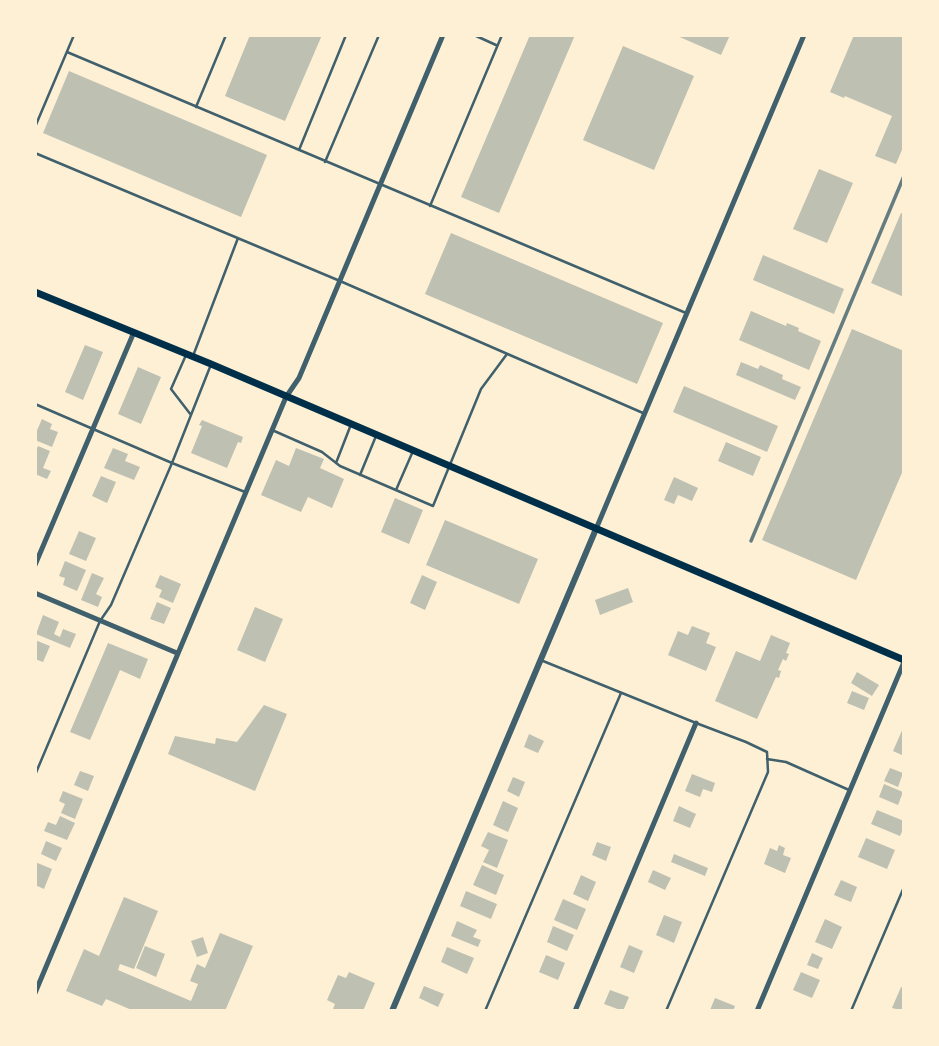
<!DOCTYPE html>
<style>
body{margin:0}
#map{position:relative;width:939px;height:1046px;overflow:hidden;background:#fdf0d5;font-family:Manrope,sans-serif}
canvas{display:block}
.frame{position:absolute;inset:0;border:37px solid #fdf0d5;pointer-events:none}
</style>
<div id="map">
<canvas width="939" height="1046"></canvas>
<div class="frame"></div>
</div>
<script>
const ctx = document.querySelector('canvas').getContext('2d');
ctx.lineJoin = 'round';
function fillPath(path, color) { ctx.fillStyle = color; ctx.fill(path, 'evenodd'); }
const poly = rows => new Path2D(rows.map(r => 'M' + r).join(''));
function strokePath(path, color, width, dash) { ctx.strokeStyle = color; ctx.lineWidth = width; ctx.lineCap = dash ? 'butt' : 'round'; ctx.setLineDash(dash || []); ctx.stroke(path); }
fillPath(poly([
 [250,35,322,35,285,121,225,96],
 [530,35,575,35,499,213,461,197],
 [675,35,730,35,721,55],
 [854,35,904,35,904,145,896,164,875,156,892,116,845,96,844,98,830,92],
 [623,46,694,76,654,170,583,140],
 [69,71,267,155,241,217,43,133],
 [819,169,853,183,827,243,793,229],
 [901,213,904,214,904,297,871,283],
 [451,233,663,323,637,384,425,294],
 [763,255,844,289,834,314,753,280],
 [751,311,786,326,787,323,799,328,798,331,821,341,809,370,739,340],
 [852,329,904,351,904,468,856,580,762,540],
 [85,345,103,352,83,400,65,392],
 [741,362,758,369,760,365,783,375,782,379,801,387,795,400,736,375],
 [138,367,161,377,141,424,118,414],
 [684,386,778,426,767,452,673,412],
 [42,419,52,424,50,429,58,432,52,447,35,440,35,435],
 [202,420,243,437,241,443,238,442,227,468,191,453,202,426,199,425],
 [726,442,761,457,753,476,718,461],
 [38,446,50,451,43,468,51,471,47,479,35,474,35,453],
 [113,448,128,454,125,461,140,467,134,480,104,468],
 [296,448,324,459,320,468,344,479,332,508,308,497,301,512,261,495,276,460,289,466],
 [101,476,116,482,107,503,92,496],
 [674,477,698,488,692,501,678,495,674,504,664,500],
 [395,498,423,510,409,544,381,532],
 [445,520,538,559,519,604,426,565],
 [79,531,96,538,86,561,69,554],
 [65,561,86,570,77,591,63,585,65,578,59,576],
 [92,573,104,578,96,594,102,597,98,607,81,600],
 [160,575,181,584,173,603,159,597,162,590,155,587],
 [422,575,437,582,425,610,410,603],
 [628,588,633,602,600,615,595,600],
 [157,602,171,608,164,624,150,619],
 [255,607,283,619,265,662,237,650],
 [43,615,59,622,54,634,60,637,63,629,76,634,70,648,36,634],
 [692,626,710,633,706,643,716,647,706,671,668,655,678,631,688,635],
 [771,635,790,643,786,653,789,654,786,661,783,659,778,670,781,671,779,678,776,677,757,719,715,701,736,651,760,661],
 [35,640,50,646,43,662,35,659],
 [108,643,148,659,140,679,120,670,90,740,70,732],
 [857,672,879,685,872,696,851,683],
 [852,691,869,698,864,710,847,703],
 [264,705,287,714,255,791,168,754,175,736,215,744,216,738,237,742],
 [904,726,904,756,893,751],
 [529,734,544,741,538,753,524,747],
 [890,768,903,773,898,787,884,781],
 [80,771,94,776,88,791,74,785],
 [692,774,715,783,712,792,703,789,700,797,685,791],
 [513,777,525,782,519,797,507,791],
 [884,784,903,792,898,805,879,797],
 [63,791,83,799,75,819,61,813,65,804,59,801],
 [503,801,518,808,508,832,493,825],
 [679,806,696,814,690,828,673,821],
 [877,810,904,821,904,827,900,836,871,824],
 [60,816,75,823,67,840,44,831,48,822,56,825],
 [488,832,508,840,497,868,483,862,489,850,481,846],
 [866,838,895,850,887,869,858,857],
 [46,841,62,848,56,861,41,854],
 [597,842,611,847,606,861,592,855],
 [779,845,785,848,783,855,791,858,785,873,764,864,770,848,777,851],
 [674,854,708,868,705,876,671,862],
 [35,862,52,869,44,889,35,885],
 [482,865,504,875,496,895,473,885],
 [653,870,671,878,665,890,648,882],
 [581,875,596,882,588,901,573,894],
 [841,880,857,887,851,902,834,895],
 [466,891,497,904,491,919,460,906],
 [124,897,158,911,134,969,120,964,118,970,191,1001,198,984,190,981,197,964,205,968,220,933,253,946,225,1011,134,1011,106,999,102,1006,66,991,84,949,99,956],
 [563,899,586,909,577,930,554,920],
 [664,915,682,922,674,943,656,935],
 [825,919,842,927,832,949,815,942],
 [457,921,477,930,473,937,481,940,478,947,451,936],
 [553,926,574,935,567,951,547,942],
 [203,937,208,953,197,957,191,941],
 [629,945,643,951,634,973,620,967],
 [145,946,165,954,156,977,136,968],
 [447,947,474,958,467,974,441,962],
 [812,953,823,958,818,969,807,965],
 [546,955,565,963,558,980,539,972],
 [349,972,375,983,363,1011,339,1011,333,1009,335,1004,327,1000,338,975,346,978],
 [801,972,820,980,812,998,793,990],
 [424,986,444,994,438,1007,419,998],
 [901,987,904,988,904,1011,892,1008],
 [610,990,629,997,623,1011,604,1004],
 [715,998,735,1006,733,1011,710,1010]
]), '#bec0b2');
strokePath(poly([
 [474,35,496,45],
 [67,52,686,313],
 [196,107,226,35],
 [35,127,74,35],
 [299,150,346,35],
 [35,153,340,281,643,413],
 [325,162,379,35],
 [430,206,502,35],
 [186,355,171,389,191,415],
 [193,356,238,238],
 [35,404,172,463,245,492],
 [272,430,322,452,340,466,433,506,481,389,507,354],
 [336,463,350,427],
 [360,475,376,436],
 [396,490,413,451],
 [543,661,696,723,746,742,767,752,768,772,666,1011],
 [767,759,786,762,849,790],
 [35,775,100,621,111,605,172,463,210,367],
 [485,1011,621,693],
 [851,1011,904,887]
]), '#3f606c', 2.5);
strokePath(poly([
 [596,529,804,35],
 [35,565,134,332],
 [35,593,177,653],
 [35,993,286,397,299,378,443,35],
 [575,1011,696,723],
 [757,1011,904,662]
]), '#3f606c', 5);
strokePath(poly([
 [392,1011,596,529]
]), '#3f606c', 6);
strokePath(poly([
 [35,292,211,364,904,660]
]), '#003049', 7);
strokePath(poly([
 [751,541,904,176]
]), '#657d81', 3.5);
</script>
